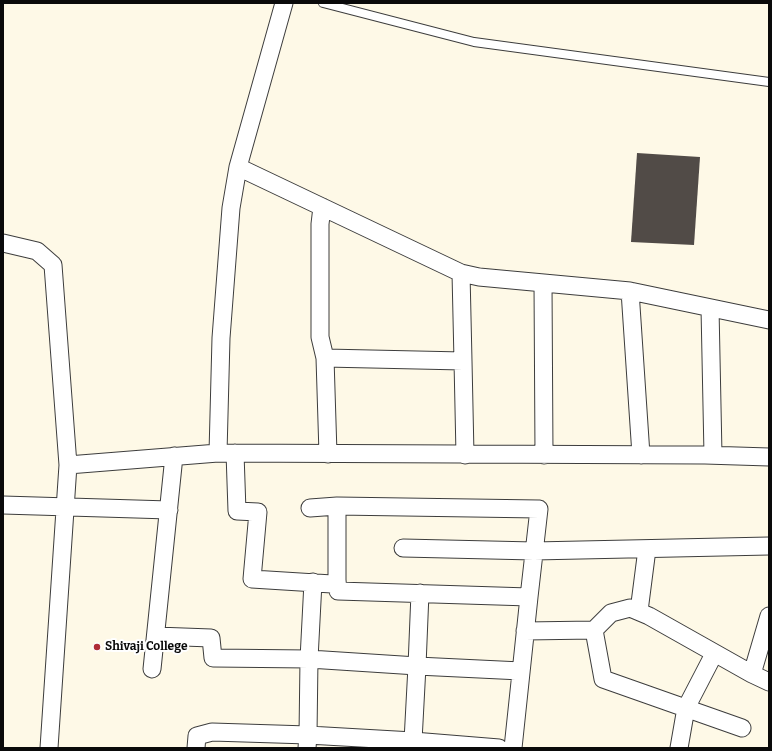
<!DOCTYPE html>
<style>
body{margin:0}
#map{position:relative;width:772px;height:751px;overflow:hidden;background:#fef9e7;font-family:Bitter,serif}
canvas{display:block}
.frame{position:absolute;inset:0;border:4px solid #0a0a0a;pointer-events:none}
</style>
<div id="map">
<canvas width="772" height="751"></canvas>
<div class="frame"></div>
</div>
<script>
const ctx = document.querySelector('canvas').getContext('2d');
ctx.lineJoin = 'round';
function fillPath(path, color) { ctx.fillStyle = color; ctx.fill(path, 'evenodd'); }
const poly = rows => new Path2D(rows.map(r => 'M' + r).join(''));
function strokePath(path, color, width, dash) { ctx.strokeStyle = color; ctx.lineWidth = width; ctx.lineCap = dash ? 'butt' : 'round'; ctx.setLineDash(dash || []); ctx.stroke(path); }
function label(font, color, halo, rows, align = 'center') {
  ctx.font = font + ' Bitter,serif'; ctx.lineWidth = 4; ctx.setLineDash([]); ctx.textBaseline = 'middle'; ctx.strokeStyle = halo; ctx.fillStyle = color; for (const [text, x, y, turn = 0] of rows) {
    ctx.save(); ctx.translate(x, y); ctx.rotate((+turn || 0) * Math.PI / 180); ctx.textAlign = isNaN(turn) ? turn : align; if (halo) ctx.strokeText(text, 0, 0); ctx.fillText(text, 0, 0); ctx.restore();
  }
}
fillPath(poly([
 [637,153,700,157,694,245,631,242]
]), '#514b47');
const lane = poly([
 [323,3,474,42,769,82]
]);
const street = poly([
 [238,167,461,273,463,361,325,358,328,454],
 [322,207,320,224,320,337,325,358],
 [3,243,37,251,53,265,68,465],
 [461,273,479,277,630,291,769,320],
 [543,283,544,455],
 [630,291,641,455],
 [710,308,713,455],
 [463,361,465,455],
 [218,453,705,455,769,457],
 [235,453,237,511,258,512,252,579,332,584,337,580,337,506,310,508],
 [3,505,169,510],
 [403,548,534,551,769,546],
 [337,580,338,591,529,597,539,509,337,506],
 [639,611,647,549],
 [594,630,603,679,742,728],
 [525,631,594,630,611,613,630,608,649,616,752,674,769,616],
 [156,636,211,638,213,658,309,659,313,582],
 [152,669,174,456],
 [752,674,769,682],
 [49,748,68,465,218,453,221,338,231,208,238,167,284,3],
 [196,748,197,736,212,732,308,735,309,659,417,666,420,593],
 [307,748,308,735,413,741,417,666,521,671],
 [412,748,413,741,499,748],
 [513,748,529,597],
 [679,748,686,708,714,654]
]);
strokePath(lane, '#3d3d3d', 10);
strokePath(street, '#3d3d3d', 19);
strokePath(lane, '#fff', 8);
strokePath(street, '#fff', 17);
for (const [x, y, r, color] of [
 [97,647,4,"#af2c36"]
]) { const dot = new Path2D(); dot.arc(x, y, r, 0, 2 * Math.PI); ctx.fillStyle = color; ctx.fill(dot); strokePath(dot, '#fff', 1.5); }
label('bold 12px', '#0a0a0a', '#fff', [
 ["Shivaji College",105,647]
], 'left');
</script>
